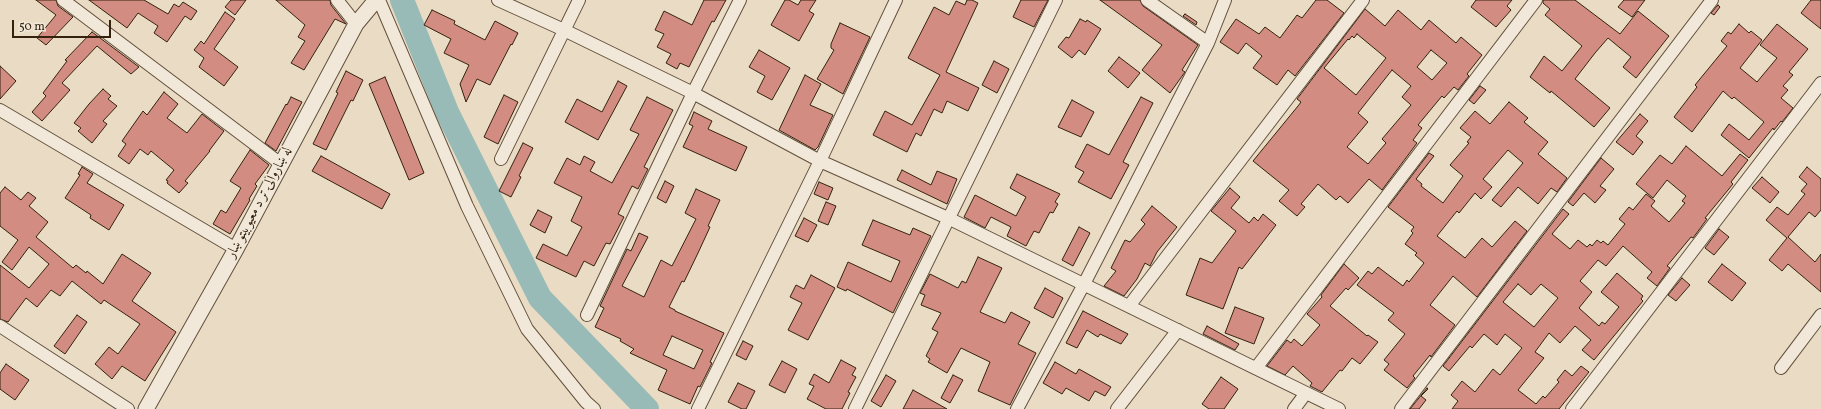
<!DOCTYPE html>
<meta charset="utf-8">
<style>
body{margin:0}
#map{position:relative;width:1821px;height:409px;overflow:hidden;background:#eadcc4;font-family:Vollkorn,serif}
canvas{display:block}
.scale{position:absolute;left:12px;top:20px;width:99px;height:18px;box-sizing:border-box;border:2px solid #34220e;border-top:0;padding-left:5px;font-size:12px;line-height:14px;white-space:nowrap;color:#34220e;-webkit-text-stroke:3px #f1e8d9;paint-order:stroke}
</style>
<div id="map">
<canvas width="1821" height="409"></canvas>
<div class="scale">50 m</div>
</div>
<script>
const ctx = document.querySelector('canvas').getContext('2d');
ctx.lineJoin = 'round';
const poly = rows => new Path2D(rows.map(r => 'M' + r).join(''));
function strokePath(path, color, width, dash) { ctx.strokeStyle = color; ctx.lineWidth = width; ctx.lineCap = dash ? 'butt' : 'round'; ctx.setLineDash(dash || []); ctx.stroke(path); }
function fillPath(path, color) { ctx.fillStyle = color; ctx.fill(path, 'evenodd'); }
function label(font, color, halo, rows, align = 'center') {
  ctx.font = font + ' Vollkorn,Amiri,serif'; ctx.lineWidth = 3; ctx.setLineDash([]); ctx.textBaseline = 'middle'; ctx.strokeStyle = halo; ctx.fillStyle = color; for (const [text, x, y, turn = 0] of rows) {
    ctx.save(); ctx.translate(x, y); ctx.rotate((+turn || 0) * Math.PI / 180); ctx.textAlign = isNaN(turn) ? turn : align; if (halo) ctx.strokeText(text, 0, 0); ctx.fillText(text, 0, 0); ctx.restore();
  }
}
strokePath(poly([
 [402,0,447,112,540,298,647,409]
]), '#98bbb7', 24);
const building = poly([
 [36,0,56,0,58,6,73,17,46,45,37,38,56,15,36,0],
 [89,0,144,0,168,14,174,4,179,7,183,2,197,11,191,20,185,16,167,42,154,33,158,26,138,13,127,28,89,0],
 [231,0,246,0,235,15,225,7,231,0],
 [276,0,330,0,331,5,346,24,335,19,304,70,291,63,305,41,298,37,305,25,276,0],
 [704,0,726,0,714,22,712,21,689,67,680,63,677,69,666,63,671,54,657,47,664,34,655,30,664,11,692,25,704,0],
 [785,0,789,0,798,5,801,0,816,0,809,11,814,14,799,41,771,25,785,0],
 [967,0,972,0,978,3,946,72,979,88,968,111,947,101,942,113,934,109,921,136,916,133,907,152,873,135,885,111,912,125,940,75,908,58,934,7,949,15,956,1,965,5,967,0],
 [1021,0,1048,0,1034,27,1013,17,1021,0],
 [1100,0,1140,0,1143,6,1198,45,1182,70,1185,72,1170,93,1142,70,1162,45,1100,0],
 [1316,0,1327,0,1344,13,1295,76,1288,70,1277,85,1253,68,1262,56,1246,43,1238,54,1220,42,1236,19,1259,34,1265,27,1280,38,1297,15,1302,18,1316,0],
 [1476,0,1512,0,1507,6,1511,10,1496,27,1471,7,1476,0],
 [1543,0,1575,0,1620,34,1638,11,1669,36,1636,78,1623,67,1631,57,1608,38,1595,53,1575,79,1610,108,1594,127,1551,91,1550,93,1530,77,1544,56,1562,71,1582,46,1545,15,1550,9,1543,3,1543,0],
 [1624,0,1645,0,1632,17,1618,7,1624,0],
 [1811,0,1821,0,1821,29,1801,13,1811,0],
 [1718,5,1720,7,1714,15,1711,13,1718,5],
 [1365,9,1385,26,1398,10,1421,30,1429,20,1456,43,1461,37,1482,55,1467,74,1469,76,1458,90,1454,87,1444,98,1442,96,1418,125,1422,128,1413,140,1417,143,1382,190,1369,179,1348,203,1340,196,1336,200,1318,184,1301,204,1305,207,1297,216,1279,201,1289,190,1253,161,1298,106,1301,102,1297,99,1365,9],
 [1357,34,1386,58,1356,95,1324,68,1348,39,1349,40,1352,36,1354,38,1357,34],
 [1431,50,1447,63,1432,80,1417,67,1431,50],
 [1392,70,1411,86,1402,97,1411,105,1382,139,1386,143,1368,164,1347,147,1368,122,1358,113,1392,70],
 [432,10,455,21,454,24,485,40,495,21,518,33,512,45,511,44,490,85,477,79,466,102,460,84,469,65,444,53,451,39,424,25,432,10],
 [225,12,235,19,214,49,238,67,224,86,199,67,204,58,194,50,201,41,204,44,225,12],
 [1185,14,1197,22,1196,25,1183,16,1185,14],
 [1080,19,1086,22,1087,20,1101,29,1085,55,1079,50,1072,58,1058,47,1066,37,1069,38,1080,19],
 [840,23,870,37,843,94,817,79,834,50,831,48,831,44,840,23],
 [1739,24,1749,33,1751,31,1762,40,1740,68,1757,82,1777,58,1760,45,1777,24,1808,49,1789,72,1793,75,1783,86,1788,90,1781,98,1793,108,1782,122,1781,121,1774,130,1773,128,1749,158,1721,135,1729,124,1749,140,1764,122,1734,97,1732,99,1723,91,1692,132,1674,117,1697,87,1695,85,1727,46,1721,41,1728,32,1731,34,1739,24],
 [92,32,139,67,131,74,97,46,62,83,70,90,42,121,32,112,46,96,43,93,67,61,65,60,92,32],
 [759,50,790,68,772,100,757,92,765,76,749,67,759,50],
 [1119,57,1140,73,1128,88,1108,71,1119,57],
 [994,61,1009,69,997,93,982,85,994,61],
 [0,66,16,81,0,99,0,66],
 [346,71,363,80,353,101,351,100,326,150,313,144,338,93,336,92,346,71],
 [805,75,821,84,810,105,833,115,818,147,815,150,779,130,805,75],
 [385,77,424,173,409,180,369,84,385,77],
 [618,81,627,86,598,140,565,122,577,99,602,112,618,81],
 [1480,86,1486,90,1474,104,1469,100,1480,86],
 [103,89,111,96,108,99,117,106,103,121,107,124,92,143,78,131,81,128,74,123,89,104,103,89],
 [164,92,178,104,167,118,187,133,202,114,224,131,209,151,210,151,185,181,188,183,179,193,167,183,168,181,166,180,174,170,151,151,148,155,140,149,129,164,118,156,126,144,122,141,143,111,147,115,164,92],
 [504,95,518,102,498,144,484,137,504,95],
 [291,97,302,102,276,151,265,143,286,104,287,105,291,97],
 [647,97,673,110,644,167,648,169,638,189,632,186,618,214,624,217,610,244,606,243,594,266,584,261,576,277,536,258,543,244,567,256,582,227,571,221,582,197,554,183,567,158,580,165,584,156,595,162,590,171,612,183,639,134,630,130,647,97],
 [1141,97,1153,103,1123,162,1129,165,1111,199,1078,182,1084,172,1075,167,1087,144,1109,155,1141,97],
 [1072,100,1094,112,1081,137,1058,127,1072,100],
 [1509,102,1528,118,1524,122,1548,142,1538,154,1567,178,1557,192,1551,188,1538,204,1518,187,1501,207,1492,200,1523,163,1508,150,1483,179,1492,187,1481,199,1475,193,1459,213,1457,211,1437,236,1465,258,1482,238,1492,247,1515,221,1527,231,1477,297,1453,276,1430,305,1455,325,1431,357,1430,355,1413,376,1415,378,1407,388,1384,370,1389,364,1384,360,1405,334,1388,320,1394,313,1357,285,1368,271,1372,274,1378,267,1403,286,1407,280,1409,282,1424,263,1415,255,1417,253,1405,244,1413,233,1411,231,1414,227,1388,207,1429,153,1434,156,1416,179,1422,184,1421,186,1443,203,1463,176,1450,165,1469,143,1467,142,1471,137,1460,128,1475,111,1490,124,1509,102],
 [694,112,712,121,708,129,747,147,736,171,683,147,693,126,689,124,694,112],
 [1640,114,1648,121,1636,136,1643,142,1633,155,1616,142,1640,114],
 [523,143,533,148,519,176,521,177,511,197,499,191,523,143],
 [1686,146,1722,176,1740,154,1748,160,1731,182,1733,184,1705,218,1707,219,1693,238,1691,237,1667,266,1670,268,1657,286,1647,278,1652,272,1623,246,1606,266,1598,260,1580,281,1592,292,1579,308,1599,326,1602,322,1605,324,1619,307,1601,292,1617,273,1643,296,1641,299,1643,301,1594,360,1582,350,1591,340,1575,326,1560,343,1549,333,1535,352,1544,358,1518,390,1536,404,1543,396,1545,398,1559,382,1557,380,1565,370,1572,376,1581,366,1589,372,1559,409,1452,409,1458,401,1451,395,1462,381,1475,392,1493,369,1500,375,1522,348,1505,334,1497,345,1484,334,1472,348,1470,346,1449,371,1443,366,1563,209,1569,214,1552,234,1570,249,1578,240,1587,247,1590,244,1592,246,1597,240,1601,243,1603,241,1608,245,1625,224,1619,219,1629,207,1633,210,1646,194,1655,201,1651,206,1669,222,1685,203,1682,201,1686,196,1667,180,1653,198,1636,184,1660,155,1672,164,1686,146],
 [1518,284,1531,295,1541,284,1558,298,1534,327,1503,302,1518,284],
 [250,150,269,165,255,184,257,186,249,199,250,200,230,234,213,224,221,210,226,213,241,188,230,181,250,150],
 [321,156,390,194,382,209,312,171,321,156],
 [1601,158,1614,169,1600,186,1606,190,1595,203,1584,193,1573,206,1568,202,1601,158],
 [82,167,93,174,87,183,124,205,109,230,90,218,91,215,65,198,80,175,78,174,82,167],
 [1807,167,1821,179,1821,210,1815,217,1809,212,1788,237,1815,262,1821,254,1821,292,1788,264,1782,271,1769,260,1787,238,1766,220,1777,207,1788,215,1805,194,1801,191,1807,184,1799,177,1807,167],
 [902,170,931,185,937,171,957,179,947,204,897,180,902,170],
 [1017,174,1060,194,1055,202,1058,204,1053,213,1050,212,1039,233,1034,231,1026,246,1007,236,1011,227,991,217,985,228,964,217,975,195,1016,216,1026,197,1010,188,1017,174],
 [1762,177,1779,192,1770,203,1752,188,1762,177],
 [665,181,674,186,666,203,657,198,665,181],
 [819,182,833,188,828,200,814,194,819,182],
 [5,187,21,200,28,192,36,198,29,206,48,222,36,237,73,268,76,265,86,273,87,271,103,284,122,254,151,273,132,301,176,332,145,381,122,366,112,379,95,364,109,347,118,354,140,324,104,300,101,304,72,281,60,296,51,290,37,307,26,298,8,322,0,319,0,265,29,288,49,264,29,247,12,270,2,262,18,240,0,226,0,193,5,187],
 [1230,188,1240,197,1231,208,1249,223,1254,217,1258,221,1263,214,1276,225,1242,269,1239,267,1223,309,1186,295,1200,258,1212,263,1236,231,1211,211,1230,188],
 [696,189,720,200,708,226,710,227,698,253,684,282,682,281,669,307,675,310,675,311,724,333,710,362,712,363,700,387,698,386,690,404,658,390,667,370,630,353,634,349,620,341,621,339,595,327,604,308,600,306,627,249,631,251,639,233,648,237,622,286,644,297,661,260,672,266,696,219,685,213,696,189],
 [672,336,703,350,694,369,663,355,672,336],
 [826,202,836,206,828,225,818,221,826,202],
 [1152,206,1177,227,1157,252,1150,266,1145,263,1137,279,1124,296,1104,286,1116,271,1111,268,1125,240,1130,242,1145,224,1141,220,1152,206],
 [538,210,552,217,545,233,530,225,538,210],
 [804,218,817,225,808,242,795,236,804,218],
 [873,220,910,235,913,228,931,236,893,313,847,289,846,291,837,287,848,262,891,282,900,261,862,245,873,220],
 [1079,227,1090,233,1073,266,1062,260,1079,227],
 [1719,229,1729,237,1714,255,1705,248,1719,229],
 [978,257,1002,268,980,312,1005,323,1011,312,1030,322,1018,344,1036,353,1010,405,978,391,990,362,961,348,947,373,928,362,930,359,926,356,938,332,932,329,941,313,921,305,925,295,920,293,930,274,958,288,962,281,966,283,978,257],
 [1344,264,1359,278,1348,290,1346,288,1330,306,1367,336,1368,335,1378,342,1360,364,1352,358,1342,371,1340,370,1322,392,1310,386,1312,383,1293,366,1285,375,1267,366,1287,340,1291,343,1294,339,1302,346,1320,325,1307,314,1322,297,1321,295,1344,264],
 [1722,264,1746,283,1732,301,1708,282,1722,264],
 [811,275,835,288,808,340,788,330,802,303,790,297,796,285,804,289,811,275],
 [1682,278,1690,285,1676,301,1668,295,1682,278],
 [1045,288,1063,298,1053,318,1034,308,1045,288],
 [1235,307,1264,318,1254,344,1225,333,1235,307],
 [1083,311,1128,334,1121,344,1100,334,1098,337,1087,330,1077,348,1066,343,1083,311],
 [77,315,87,322,65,354,54,346,77,315],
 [1207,326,1239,344,1235,350,1203,334,1207,326],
 [743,341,753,346,746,360,736,355,743,341],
 [841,360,856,368,852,375,856,377,848,392,850,393,842,409,826,409,807,399,814,386,809,384,814,374,829,383,841,360],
 [782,361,797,369,785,393,769,385,782,361],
 [1055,362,1076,374,1079,369,1111,387,1105,396,1095,391,1089,401,1066,388,1062,394,1043,383,1055,362],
 [6,364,29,380,15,400,0,389,0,373,6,364],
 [886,375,896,381,881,407,871,401,886,375],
 [953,375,963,380,950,403,941,398,953,375],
 [1221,377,1238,389,1224,409,1209,409,1202,404,1221,377],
 [738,383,755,391,746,409,742,409,728,402,738,383],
 [1427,388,1428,389,1421,396,1426,400,1419,409,1410,409,1427,388],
 [913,390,947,409,903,409,913,390]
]);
fillPath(building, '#d28c81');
strokePath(building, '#34220e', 1);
const minor = poly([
 [63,0,281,164],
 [337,0,356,24],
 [379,0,467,206,527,329,586,402,594,409],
 [498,0,564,30,693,93,820,161,950,219,1339,409],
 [1147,0,1208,43],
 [0,110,236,249],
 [501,159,579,0],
 [1129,306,1363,0],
 [587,315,693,93,740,0],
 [0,326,128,409],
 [1256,368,1536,0],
 [1781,368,1821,315],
 [698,409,820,161,896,0],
 [855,409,1056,0],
 [1017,409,1084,284,1208,43,1225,0],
 [1117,409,1178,330],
 [1294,409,1306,393],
 [1401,409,1712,0],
 [1572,409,1821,83]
]);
const tertiary = poly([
 [146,409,236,249,356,24,376,0]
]);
strokePath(minor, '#62503c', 14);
strokePath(tertiary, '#62503c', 17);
strokePath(minor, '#f1e8d9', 12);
strokePath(tertiary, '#f1e8d9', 15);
label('14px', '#34220e', '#f1e8d9', [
 ["له ښاروالۍ تر د معیوبیتو ښار",260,203,-62]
]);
</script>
